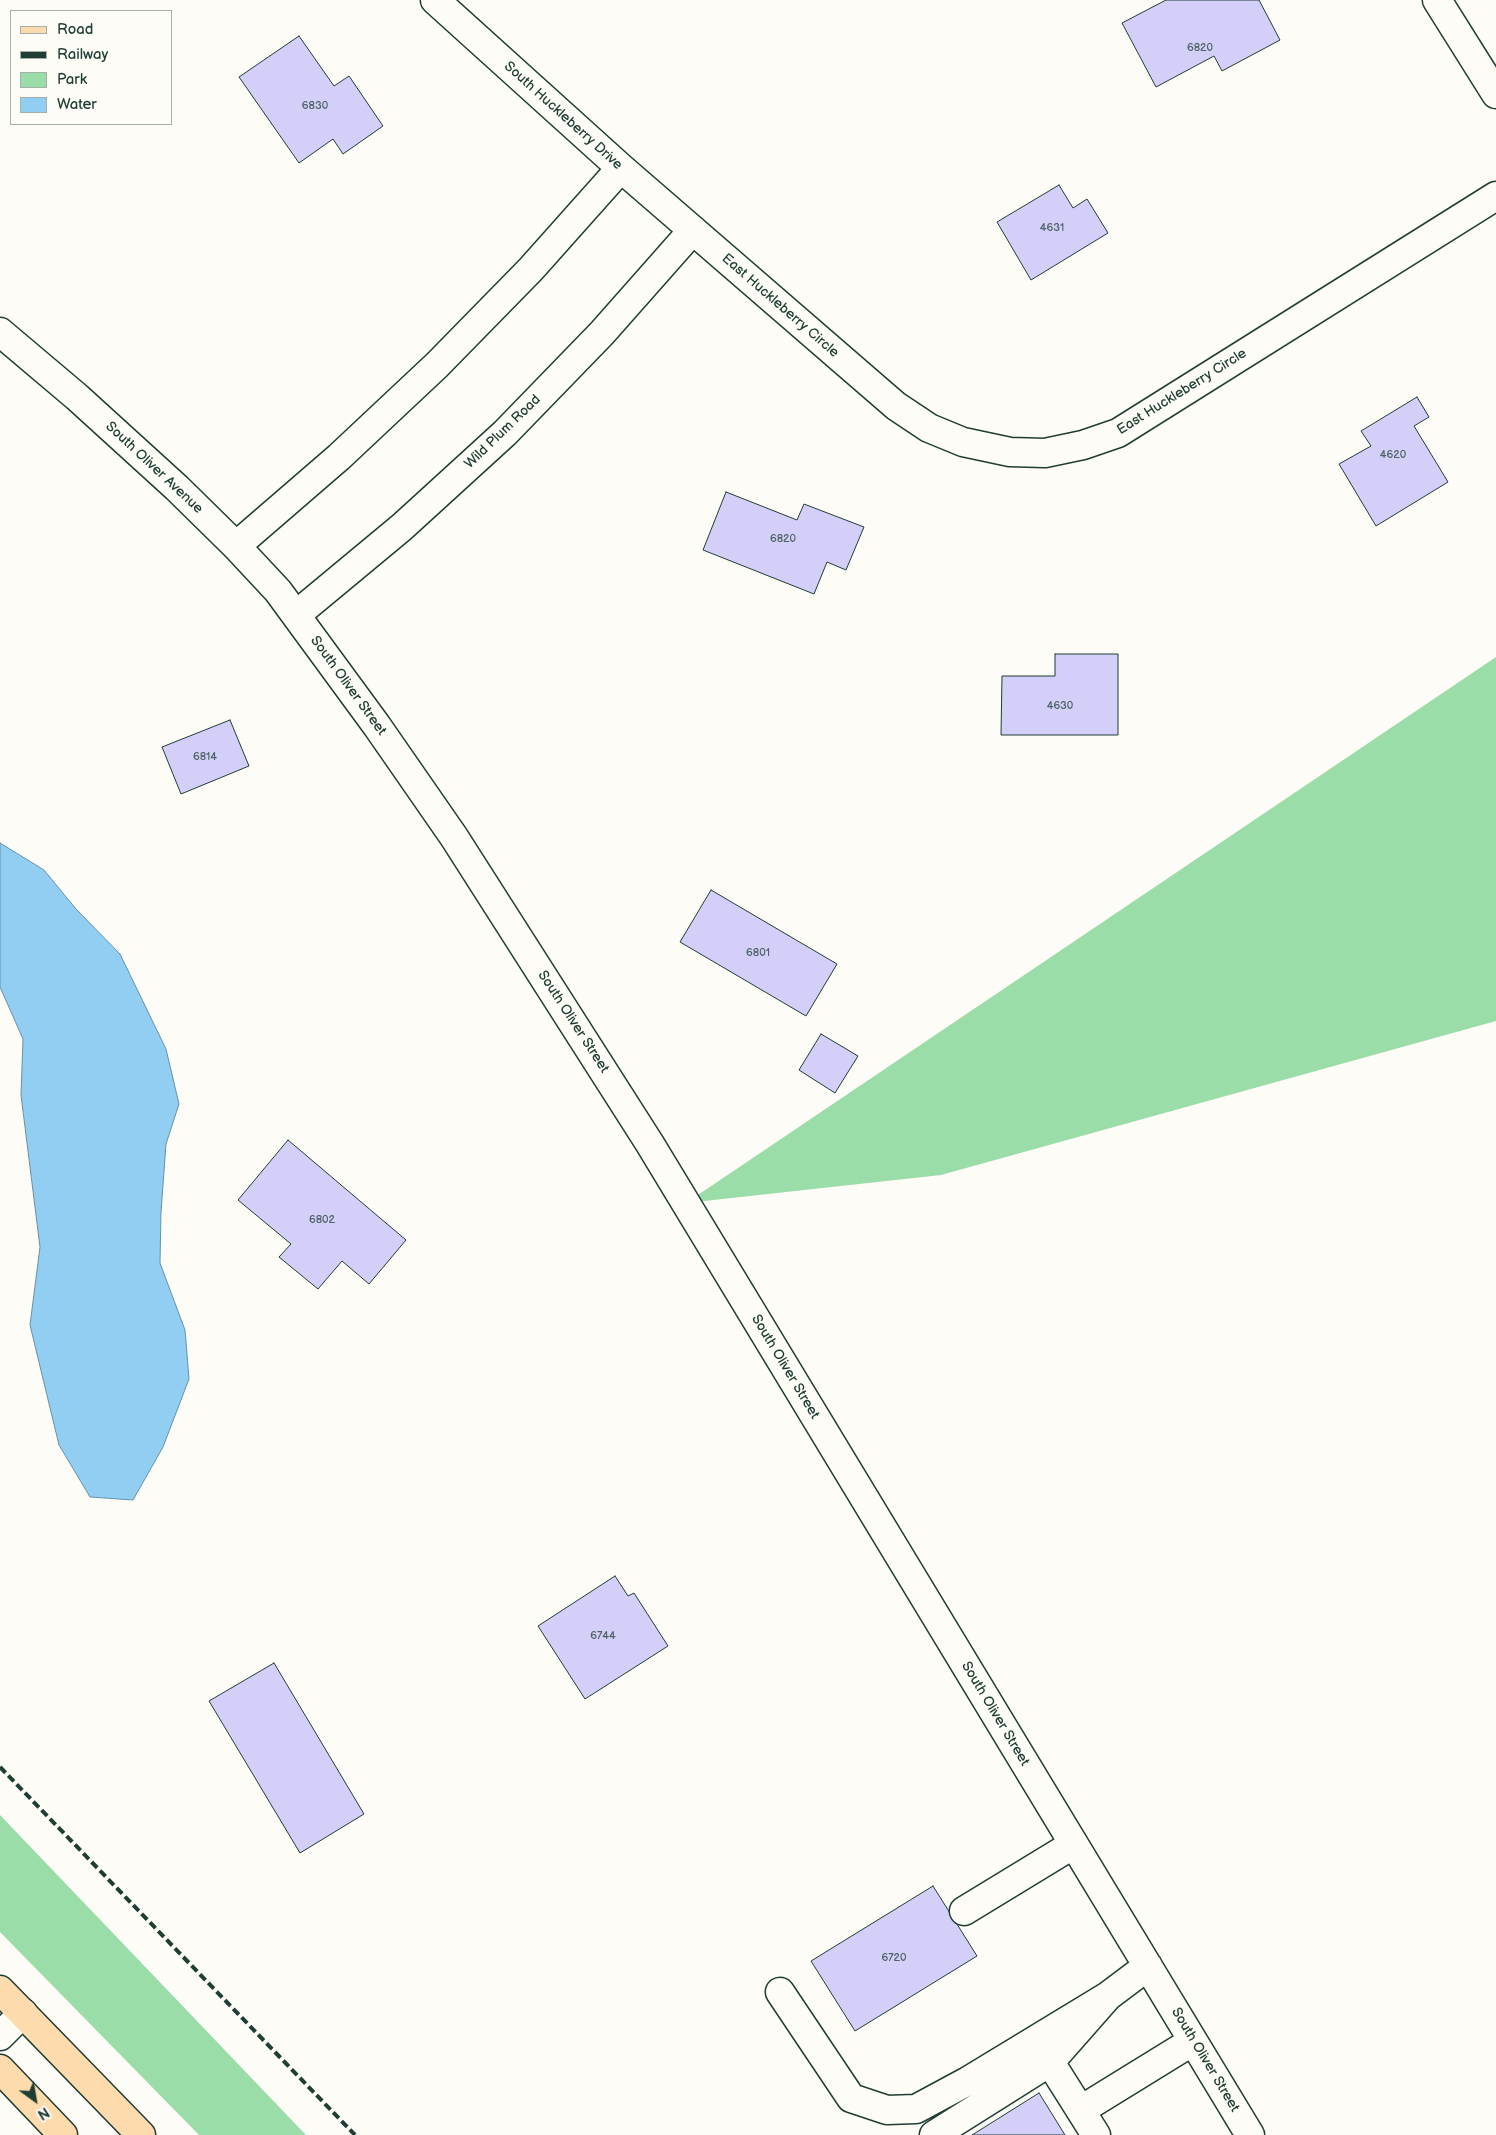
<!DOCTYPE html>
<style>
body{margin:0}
#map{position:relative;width:1496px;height:2135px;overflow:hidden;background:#fdfcf7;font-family:"Balsamiq Sans",sans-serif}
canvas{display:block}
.legend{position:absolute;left:10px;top:10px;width:162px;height:115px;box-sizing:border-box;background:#fdfcf7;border:1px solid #a4b0a9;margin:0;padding:6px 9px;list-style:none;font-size:15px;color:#1f3d34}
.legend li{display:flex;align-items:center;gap:10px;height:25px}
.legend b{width:25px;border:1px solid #a4b0a9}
.north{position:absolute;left:10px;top:2075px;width:50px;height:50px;-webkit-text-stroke:4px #fdfcf7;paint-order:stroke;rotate:148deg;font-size:14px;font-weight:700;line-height:20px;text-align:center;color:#1f3d34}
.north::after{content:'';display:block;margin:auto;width:18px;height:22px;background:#1f3d34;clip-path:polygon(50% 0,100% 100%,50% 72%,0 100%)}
</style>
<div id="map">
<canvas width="1496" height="2135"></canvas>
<ul class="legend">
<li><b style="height:6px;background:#fedbac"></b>Road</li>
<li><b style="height:6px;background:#1f3d34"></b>Railway</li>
<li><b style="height:14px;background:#9adda8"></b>Park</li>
<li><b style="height:14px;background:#92cdf2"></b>Water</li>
</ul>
<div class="north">N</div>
</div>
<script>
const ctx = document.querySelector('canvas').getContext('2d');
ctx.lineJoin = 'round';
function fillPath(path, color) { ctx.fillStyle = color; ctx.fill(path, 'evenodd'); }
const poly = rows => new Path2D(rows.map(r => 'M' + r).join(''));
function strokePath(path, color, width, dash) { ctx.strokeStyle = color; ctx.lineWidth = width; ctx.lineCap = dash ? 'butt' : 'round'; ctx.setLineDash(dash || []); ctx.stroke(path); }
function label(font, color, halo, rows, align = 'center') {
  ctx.font = font + ' "Balsamiq Sans",sans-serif'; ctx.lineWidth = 5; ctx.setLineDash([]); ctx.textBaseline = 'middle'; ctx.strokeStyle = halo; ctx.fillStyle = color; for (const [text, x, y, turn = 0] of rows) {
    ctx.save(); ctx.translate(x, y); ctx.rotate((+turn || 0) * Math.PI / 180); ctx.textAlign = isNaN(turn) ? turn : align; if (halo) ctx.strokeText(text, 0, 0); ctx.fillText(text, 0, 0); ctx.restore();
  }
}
fillPath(poly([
 [1496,657,1496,1021,941,1175,686,1203],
 [0,1815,306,2135,199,2135,0,1932]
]), '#9adda8');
const water = poly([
 [0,843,44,870,76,909,120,954,166,1049,179,1104,166,1144,161,1212,160,1263,185,1330,189,1379,163,1447,133,1500,90,1497,59,1445,30,1325,40,1247,21,1095,23,1039,0,987,0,843]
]);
fillPath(water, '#92cdf2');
strokePath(water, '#6493a6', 1);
const building = poly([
 [1166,0,1259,0,1280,40,1222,71,1214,56,1156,87,1122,23,1166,0],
 [299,36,334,86,349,76,383,126,343,154,333,139,299,163,239,77,299,36],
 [1059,185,1073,208,1087,199,1108,233,1031,280,997,222,1059,185],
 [1417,397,1429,417,1414,426,1448,482,1376,526,1339,464,1371,446,1361,431,1417,397],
 [726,492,797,520,804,504,864,527,846,570,827,562,814,594,703,550,726,492],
 [1055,654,1118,654,1118,735,1001,735,1002,676,1055,676,1055,654],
 [230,720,249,766,181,794,162,747,230,720],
 [711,890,837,964,806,1016,680,942,711,890],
 [821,1034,858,1056,835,1093,799,1070,821,1034],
 [288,1140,406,1240,369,1284,342,1261,318,1289,279,1257,291,1244,238,1200,288,1140],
 [615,1576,628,1596,634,1593,668,1646,585,1699,538,1626,615,1576],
 [274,1663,364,1814,300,1853,209,1701,274,1663],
 [933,1886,977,1956,855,2031,811,1961,933,1886],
 [1039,2093,1065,2135,972,2135,1039,2093]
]);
fillPath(building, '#d3cff8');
strokePath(building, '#1f3d34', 1);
const minor = poly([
 [435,0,621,168,896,406,929,428,963,442,1010,452,1045,453,1083,445,1118,433,1496,196],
 [1437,0,1496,94],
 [0,332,77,397,177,488,236,546,278,591,377,726,454,837,650,1144,1250,2135],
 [236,546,339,457,437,365,531,269,621,168],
 [296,615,402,527,505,433,602,333,693,230],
 [964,1911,1074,1844],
 [780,1992,851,2098,887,2110,916,2109,968,2081,1108,1996],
 [0,2036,23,2013],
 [1050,2062,1108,1996,1148,1966],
 [1081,2110,1193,2041],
 [934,2135,1050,2062,1096,2135]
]);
const major = poly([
 [0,1990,141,2135],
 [0,2069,63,2135]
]);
strokePath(minor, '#1f3d34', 31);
strokePath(major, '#1f3d34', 31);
strokePath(minor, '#fdfcf7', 28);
strokePath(major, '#fedbac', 28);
strokePath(poly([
 [0,1767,355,2135]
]), '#1f3d34', 4, [8, 4]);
label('11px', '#4c6265', null, [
 ["6820",1200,48],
 ["6830",315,106],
 ["4631",1052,228],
 ["4620",1393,455],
 ["6820",783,539],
 ["4630",1060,706],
 ["6814",205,757],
 ["6801",758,953],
 ["6802",322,1220],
 ["6744",603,1636],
 ["6720",894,1958]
]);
label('14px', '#1f3d34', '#fdfcf7', [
 ["South Huckleberry Drive",563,116,42],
 ["East Huckleberry Circle",780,306,41],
 ["East Huckleberry Circle",1182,392,-32],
 ["Wild Plum Road",503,432,-44],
 ["South Oliver Avenue",154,468,43],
 ["South Oliver Street",348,686,54],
 ["South Oliver Street",573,1022,57],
 ["South Oliver Street",785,1367,59],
 ["South Oliver Street",995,1714,59],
 ["South Oliver Street",1205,2060,59]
]);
</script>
